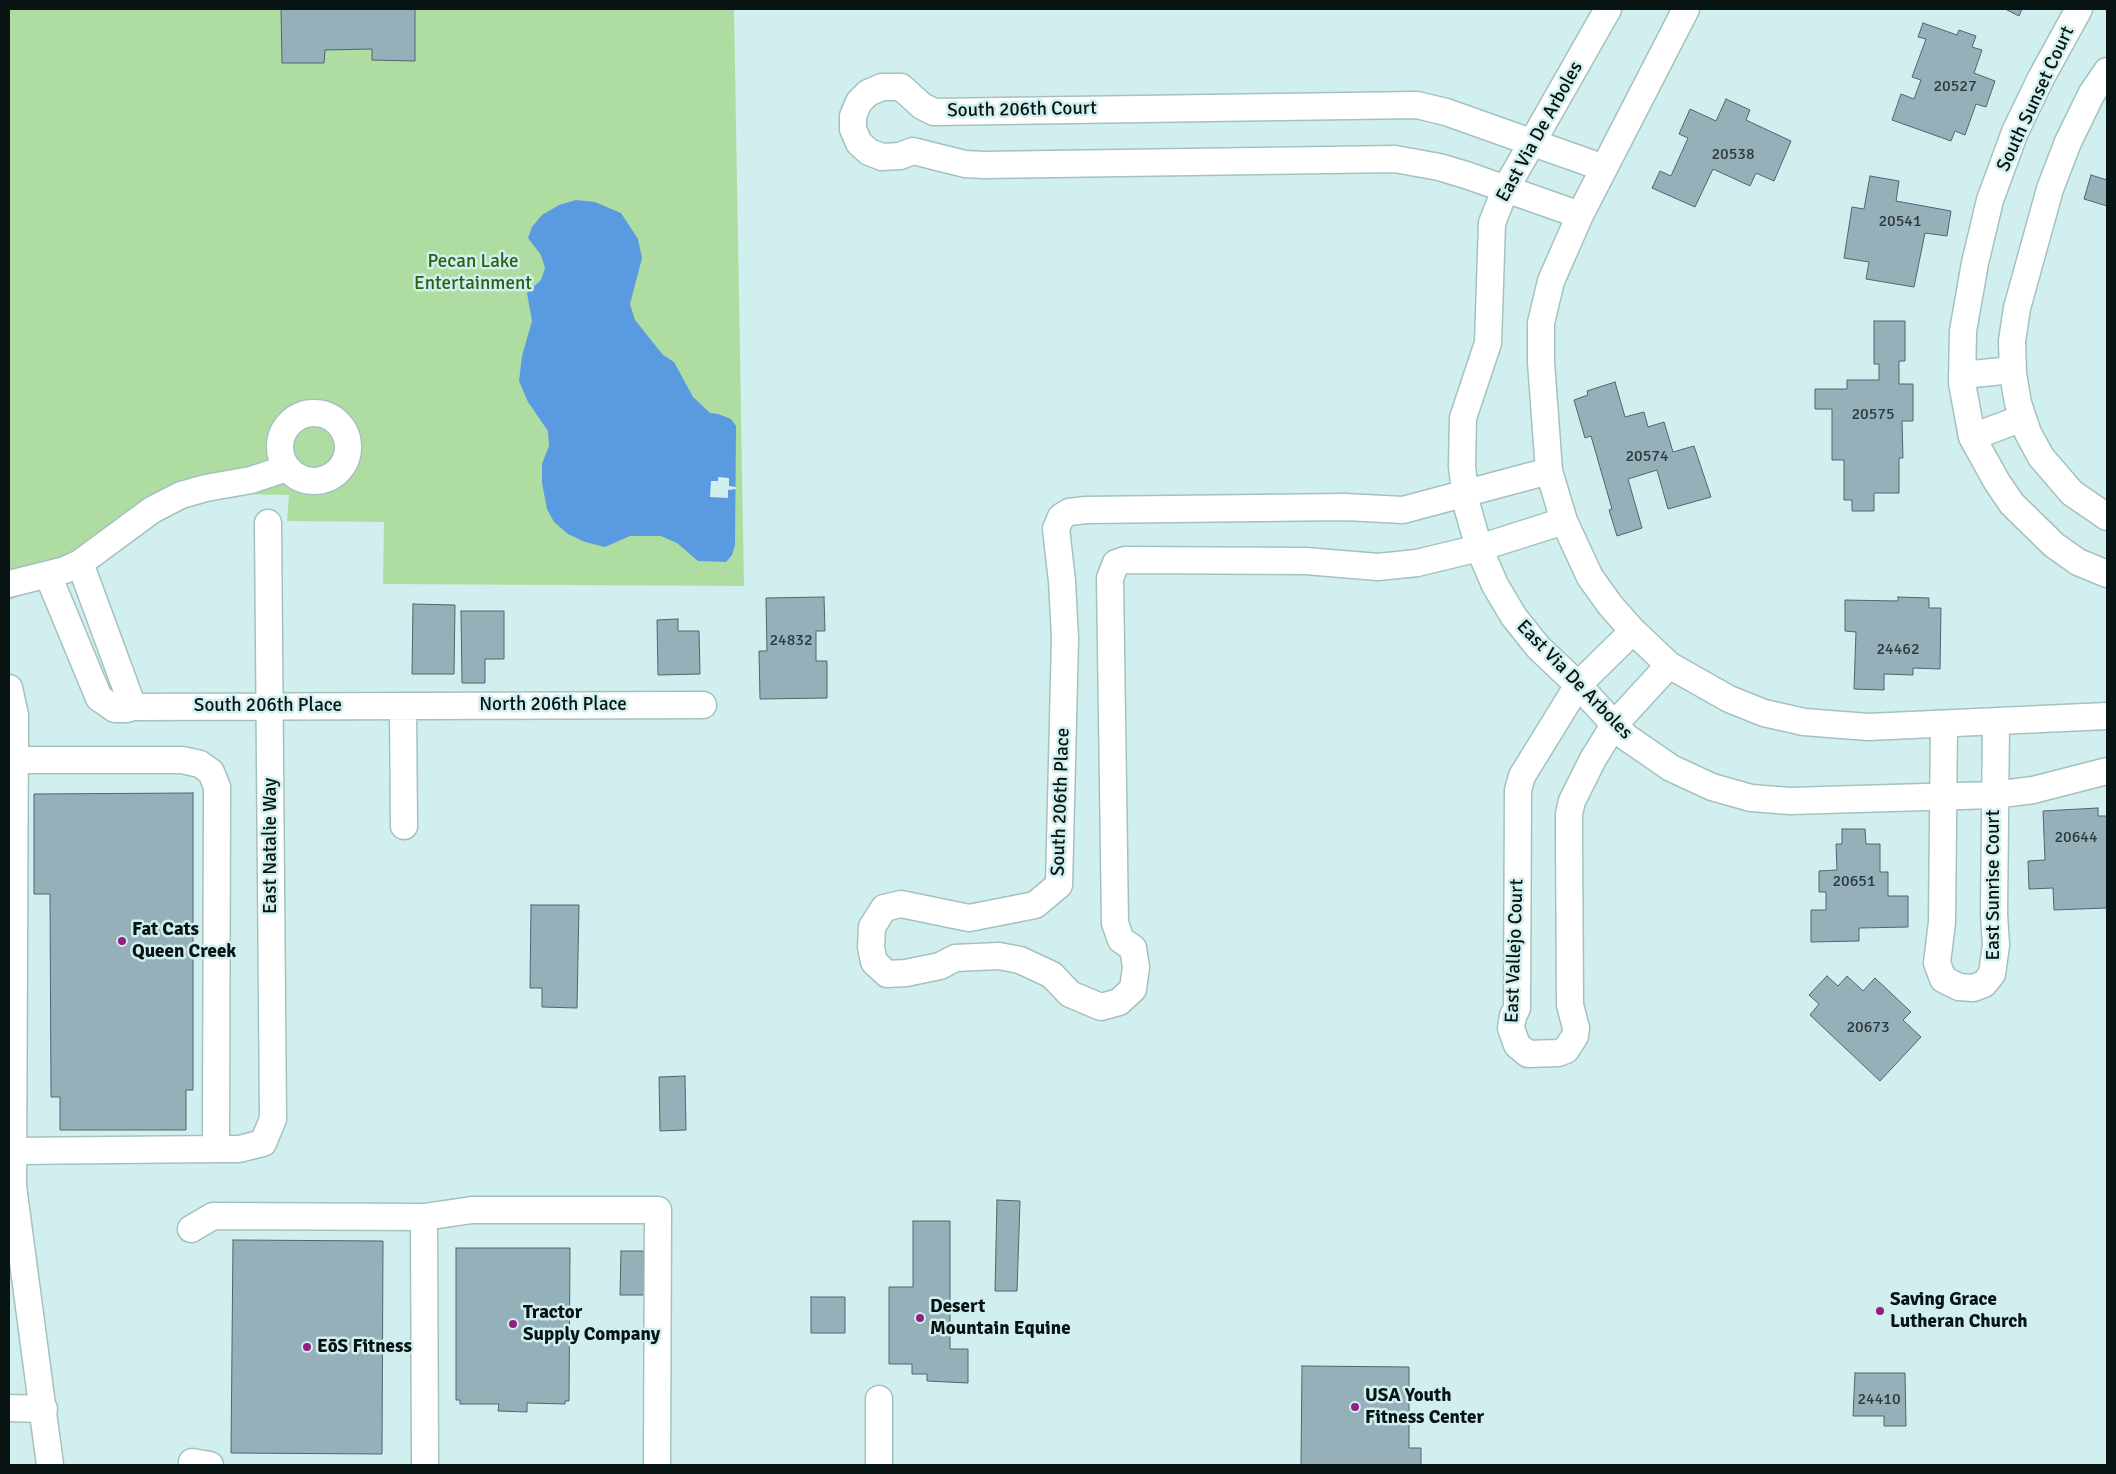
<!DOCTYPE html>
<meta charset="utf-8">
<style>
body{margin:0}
#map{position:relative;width:2116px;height:1474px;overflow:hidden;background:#d0efee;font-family:Signika,sans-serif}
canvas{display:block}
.frame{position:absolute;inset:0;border:10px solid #081313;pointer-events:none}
</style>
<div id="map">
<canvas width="2116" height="1474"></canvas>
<div class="frame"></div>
</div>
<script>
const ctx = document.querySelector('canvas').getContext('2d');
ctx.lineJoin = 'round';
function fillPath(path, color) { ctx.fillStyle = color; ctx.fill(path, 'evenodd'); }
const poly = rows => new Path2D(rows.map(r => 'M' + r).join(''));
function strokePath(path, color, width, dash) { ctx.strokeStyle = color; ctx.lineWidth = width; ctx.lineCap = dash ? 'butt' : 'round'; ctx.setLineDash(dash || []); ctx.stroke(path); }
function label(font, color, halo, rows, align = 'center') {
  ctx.font = font + ' Signika,sans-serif'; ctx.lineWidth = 5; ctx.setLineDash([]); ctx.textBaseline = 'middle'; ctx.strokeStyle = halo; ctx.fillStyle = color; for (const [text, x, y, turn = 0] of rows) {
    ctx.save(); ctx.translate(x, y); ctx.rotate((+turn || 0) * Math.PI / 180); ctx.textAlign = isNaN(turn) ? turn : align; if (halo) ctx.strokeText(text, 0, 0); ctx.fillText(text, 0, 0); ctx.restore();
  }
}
fillPath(poly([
 [9,9,734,9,744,586,383,584,384,522,287,521,289,495,241,494,195,503,159,521,68,578,9,600]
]), '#afdda1');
fillPath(poly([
 [576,200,595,202,621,213,638,239,642,258,630,304,635,320,663,355,674,362,693,397,710,413,718,414,731,419,736,426,735,545,732,555,726,562,698,561,677,543,661,536,630,536,605,547,585,542,568,534,554,522,547,509,542,483,542,464,549,446,548,431,528,402,519,381,522,356,532,321,527,293,541,280,545,268,541,255,528,238,532,227,542,215,559,205]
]), '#599ae0');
fillPath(poly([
 [718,477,729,478,729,486,736,487,736,489,728,490,728,498,710,497,711,481,718,481]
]), '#d0efee');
const building = poly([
 [281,9,415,9,415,61,372,60,372,49,325,50,324,63,282,63,281,9],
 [2005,9,2022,9,2019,16,2005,9],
 [1923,23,1957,35,1959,30,1976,36,1972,47,1982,50,1974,73,1995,81,1986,107,1976,104,1965,135,1955,131,1951,141,1892,120,1901,94,1914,99,1921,80,1912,77,1926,39,1918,37,1923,23],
 [1726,99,1750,110,1746,120,1791,141,1774,181,1756,173,1750,186,1713,169,1695,207,1652,188,1660,171,1671,176,1688,138,1679,134,1690,109,1716,121,1726,99],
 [2091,175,2107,180,2107,206,2084,199,2091,175],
 [1870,176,1899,181,1896,201,1951,211,1947,236,1925,233,1914,287,1866,279,1869,262,1844,258,1852,207,1864,209,1870,176],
 [1874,321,1905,321,1905,361,1899,361,1899,384,1913,384,1913,421,1902,421,1903,458,1899,458,1899,493,1874,493,1874,511,1852,511,1852,500,1844,500,1844,460,1832,460,1832,409,1815,409,1815,389,1847,389,1847,380,1879,380,1879,364,1874,364,1874,321],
 [1615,382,1625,417,1644,412,1648,427,1664,422,1673,452,1694,446,1711,497,1668,509,1657,470,1628,479,1642,528,1617,536,1609,510,1612,509,1591,436,1585,438,1574,400,1588,395,1587,391,1615,382],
 [824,597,825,631,816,631,816,661,827,661,827,698,760,699,759,651,767,651,766,598,824,597],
 [1898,597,1929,598,1929,608,1941,608,1940,669,1913,668,1913,675,1884,674,1884,690,1854,689,1856,632,1845,631,1845,600,1898,601,1898,597],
 [413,604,455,605,454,674,412,674,413,604],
 [461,611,504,611,504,659,485,659,485,683,462,683,461,611],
 [678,619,678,631,699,631,700,674,658,675,657,620,678,619],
 [193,793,193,1090,186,1090,186,1130,60,1130,60,1097,51,1097,50,894,34,894,34,794,193,793],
 [2098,808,2098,816,2107,816,2107,908,2054,910,2053,888,2029,889,2028,861,2045,860,2043,811,2098,808],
 [1842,829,1865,829,1866,844,1880,844,1880,872,1888,872,1888,896,1908,896,1908,927,1859,928,1859,941,1811,942,1811,910,1826,910,1826,892,1819,892,1819,871,1837,870,1836,844,1842,844,1842,829],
 [531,905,579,905,577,1008,542,1007,542,988,530,988,531,905],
 [1827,976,1838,986,1847,976,1863,991,1875,978,1911,1012,1903,1020,1921,1037,1880,1081,1810,1015,1819,1004,1809,995,1827,976],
 [685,1076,686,1130,660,1131,659,1077,685,1076],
 [997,1200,1020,1201,1017,1291,995,1291,997,1200],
 [913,1221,950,1221,950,1349,968,1349,968,1383,927,1381,927,1374,912,1374,912,1364,889,1364,889,1287,913,1287,913,1221],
 [233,1240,383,1241,382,1454,231,1453,233,1240],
 [456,1248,570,1248,569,1401,565,1401,565,1404,527,1403,527,1412,498,1411,499,1404,460,1404,460,1400,456,1400,456,1248],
 [621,1251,644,1251,644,1295,620,1295,621,1251],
 [811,1297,845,1297,845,1333,811,1333,811,1297],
 [1302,1366,1409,1367,1409,1448,1421,1448,1421,1465,1301,1465,1302,1366],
 [1855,1373,1905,1373,1906,1426,1884,1426,1884,1416,1853,1416,1855,1373]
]);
fillPath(building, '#96b0ba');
strokePath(building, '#4e666f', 1);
const minor = poly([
 [1608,9,1505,190,1492,223,1488,343,1463,418,1462,467,1467,506,1479,548,1495,585,1514,617,1538,647,1578,685,1626,737,1671,768,1712,787,1751,798,1790,801,1994,795,2033,790,2107,771],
 [1686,9,1580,215,1551,281,1541,323,1541,362,1549,471,1564,521,1590,577,1610,605,1633,631,1669,665,1729,699,1764,713,1804,722,1868,727,2107,716],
 [2079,9,2041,78,2015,132,1990,200,1975,263,1963,331,1962,383,1972,437,1997,482,2012,504,2054,545,2078,562,2107,574],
 [2107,71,2092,93,2068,142,2050,189,2017,308,2012,341,2013,374,2018,403,2028,433,2041,457,2072,493,2107,517],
 [1580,215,1466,175,1439,167,1395,159,984,165,965,164,913,151,900,156,882,157,869,152,859,143,853,129,853,116,859,102,868,93,882,87,901,87,922,106,934,112,1417,105,1446,112,1604,168],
 [1962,375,2013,370],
 '280 447a34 34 0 1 1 68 0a34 34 0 1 1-68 0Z',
 [1972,437,2023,418],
 [1549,471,1403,510,1345,507,1086,510,1069,512,1061,517,1056,529,1062,581,1065,638,1059,885,1035,905,969,918,901,904,884,908,872,927,871,947,874,962,887,974,906,973,940,966,955,958,999,956,1020,960,1052,975,1070,994,1101,1007,1119,1002,1133,989,1136,967,1133,948,1121,940,1115,923,1110,578,1116,563,1125,560,1306,561,1378,567,1417,563,1479,548,1564,521],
 [80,563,133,707],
 [48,575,99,698,115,709,127,709,133,707,703,705],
 [9,584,65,570,80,563,152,510,181,495,206,488,251,480,287,468],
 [1633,631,1578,685,1522,776,1518,790,1517,1008,1513,1016,1511,1028,1517,1045,1528,1054,1558,1053,1566,1050,1575,1036,1576,1028,1570,1005,1569,837,1569,814,1572,801,1593,759,1614,725,1669,665],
 [9,688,15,715,13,1186,9,1186],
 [403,706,404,826],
 [1944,724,1942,922,1937,963,1943,979,1959,987,1973,988,1984,984,1992,974,1996,945,1994,914,1996,722],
 [216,1149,239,1149,263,1143,273,1119,268,523],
 [13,1151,216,1149,217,787,211,772,200,764,182,760,15,760],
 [13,1186,50,1465],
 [191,1229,213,1216,424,1217],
 [9,1408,44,1409],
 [192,1462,210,1465],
 [425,1465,424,1217,472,1210,658,1210,657,1465],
 [879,1465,879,1399]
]);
strokePath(minor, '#a4c1c1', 29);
strokePath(minor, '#fff', 26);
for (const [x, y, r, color] of [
 [122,941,5,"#931f7e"],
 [1880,1311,5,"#931f7e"],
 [920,1318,5,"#931f7e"],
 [513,1324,5,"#931f7e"],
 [307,1347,5,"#931f7e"],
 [1355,1407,5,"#931f7e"]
]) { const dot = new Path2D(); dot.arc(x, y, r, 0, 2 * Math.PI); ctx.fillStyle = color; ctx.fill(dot); strokePath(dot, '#d0efee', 2); }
label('16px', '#2c3a3d', null, [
 ["20527",1955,87],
 ["20538",1733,155],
 ["20541",1900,222],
 ["20575",1873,415],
 ["20574",1647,457],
 ["24832",791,641],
 ["24462",1898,650],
 ["20644",2076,838],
 ["20651",1854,882],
 ["20673",1868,1028],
 ["24410",1879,1400]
]);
label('19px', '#081313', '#d0efee', [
 ["South Sunset Court",2036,99,-65],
 ["South 206th Court",1022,110,-1],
 ["East Via De Arboles",1540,132,-61],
 ["East Via De Arboles",1574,680,46],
 ["North 206th Place",553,705],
 ["South 206th Place",268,706],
 ["South 206th Place",1061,802,-88],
 ["East Natalie Way",271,846,-90],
 ["East Sunrise Court",1994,885,-90],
 ["East Vallejo Court",1515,951,-88]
]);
label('19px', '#296113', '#d0efee', [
 ["Pecan Lake",473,262],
 ["Entertainment",473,284]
]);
label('bold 19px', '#081313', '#d0efee', [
 ["Fat Cats",132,930],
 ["Queen Creek",132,952],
 ["Saving Grace",1890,1300],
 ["Lutheran Church",1890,1322],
 ["Desert",930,1307],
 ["Mountain Equine",930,1329],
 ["Tractor",523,1313],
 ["Supply Company",523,1335],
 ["EōS Fitness",317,1347],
 ["USA Youth",1365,1396],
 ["Fitness Center",1365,1418]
], 'left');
</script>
